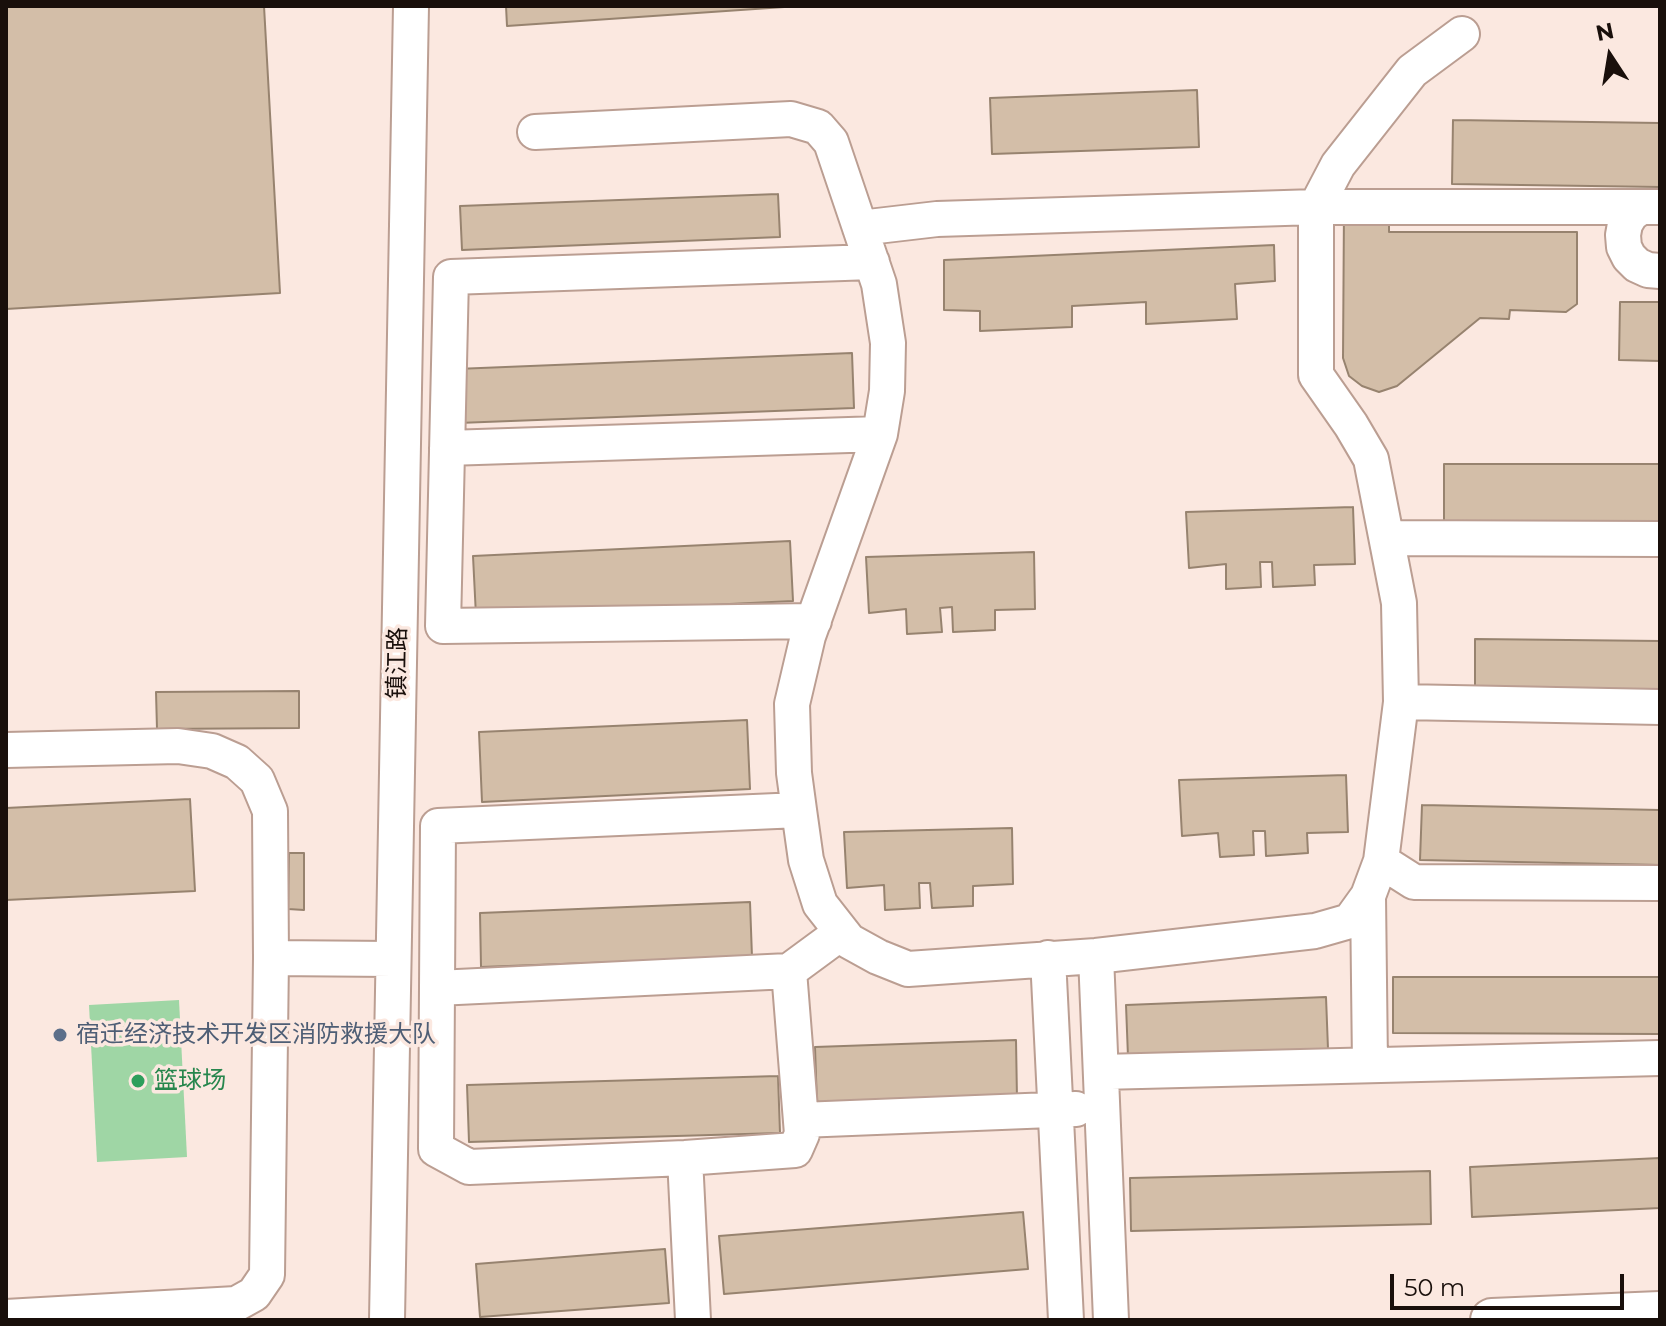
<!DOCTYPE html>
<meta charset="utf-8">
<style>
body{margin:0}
#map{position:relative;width:1666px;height:1326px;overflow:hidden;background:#fbe8e0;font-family:Montserrat,sans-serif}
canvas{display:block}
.frame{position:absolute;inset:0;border:8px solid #190f0b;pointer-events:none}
.north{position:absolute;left:1570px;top:16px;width:80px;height:80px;-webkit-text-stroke:6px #fbe8e0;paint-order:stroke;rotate:348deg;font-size:22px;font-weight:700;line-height:32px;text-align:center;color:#190f0b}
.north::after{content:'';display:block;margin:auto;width:28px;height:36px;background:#190f0b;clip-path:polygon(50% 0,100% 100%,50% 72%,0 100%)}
.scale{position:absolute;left:1390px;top:1274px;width:234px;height:36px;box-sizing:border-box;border:4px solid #190f0b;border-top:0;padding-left:10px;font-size:24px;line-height:28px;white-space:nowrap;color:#190f0b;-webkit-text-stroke:6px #fbe8e0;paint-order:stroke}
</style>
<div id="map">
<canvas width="1666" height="1326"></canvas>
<div class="frame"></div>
<div class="north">N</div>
<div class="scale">50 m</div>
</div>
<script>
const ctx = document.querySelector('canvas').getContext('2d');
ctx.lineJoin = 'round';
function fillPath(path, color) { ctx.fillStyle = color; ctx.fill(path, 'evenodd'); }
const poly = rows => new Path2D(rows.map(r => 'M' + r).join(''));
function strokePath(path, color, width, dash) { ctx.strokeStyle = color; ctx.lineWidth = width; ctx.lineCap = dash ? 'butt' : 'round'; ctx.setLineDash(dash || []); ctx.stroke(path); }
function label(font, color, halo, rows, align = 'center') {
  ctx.font = font + ' Montserrat,"Noto Sans SC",sans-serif'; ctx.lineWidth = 7; ctx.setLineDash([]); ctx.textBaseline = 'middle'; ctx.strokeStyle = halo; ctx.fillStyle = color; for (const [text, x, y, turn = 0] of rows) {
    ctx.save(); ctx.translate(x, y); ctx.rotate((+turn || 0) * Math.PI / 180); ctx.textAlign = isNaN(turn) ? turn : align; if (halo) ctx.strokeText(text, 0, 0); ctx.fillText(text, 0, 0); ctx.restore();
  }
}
fillPath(poly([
 [179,1000,187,1157,97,1162,89,1005]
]), '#9fd6a5');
const building = poly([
 [6,6,264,6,280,293,6,309,6,6],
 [506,6,799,6,507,26,506,6],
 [1197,90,1199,147,992,154,990,98,1197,90],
 [1453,120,1660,123,1660,187,1452,184,1453,120],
 [778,194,780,237,462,250,460,206,778,194],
 [1344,208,1389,208,1389,232,1577,232,1577,304,1566,312,1510,310,1509,319,1480,318,1397,386,1379,392,1362,386,1349,376,1343,358,1344,208],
 [1274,245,1275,281,1235,284,1237,319,1146,324,1146,302,1072,306,1072,327,980,331,980,311,944,310,944,260,1274,245],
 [1620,302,1660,302,1660,361,1619,360,1620,302],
 [852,353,854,408,458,423,456,369,852,353],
 [1444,464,1660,464,1660,524,1444,524,1444,464],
 [1353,507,1355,564,1314,565,1315,585,1273,587,1272,562,1260,562,1261,587,1226,589,1226,564,1189,568,1186,512,1353,507],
 [790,541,793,601,476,616,473,556,790,541],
 [1034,552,1035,609,995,610,995,630,953,632,952,607,940,608,942,632,907,634,906,609,869,613,866,557,1034,552],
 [1475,639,1660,641,1660,694,1475,692,1475,639],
 [299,691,299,728,157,729,156,692,299,691],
 [747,720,750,789,482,802,479,732,747,720],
 [1346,775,1348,832,1307,833,1308,853,1266,856,1265,831,1253,831,1254,855,1220,857,1218,833,1182,836,1179,780,1346,775],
 [190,799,195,891,6,900,6,808,190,799],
 [1422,805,1660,810,1660,865,1420,860,1422,805],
 [1012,828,1013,884,973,886,973,906,932,908,930,883,919,883,920,908,885,910,884,885,847,888,844,832,1012,828],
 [289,853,304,853,304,910,288,909,289,853],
 [750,902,752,957,481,967,480,913,750,902],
 [1393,977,1660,977,1660,1034,1393,1033,1393,977],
 [1326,997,1328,1049,1128,1057,1126,1005,1326,997],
 [1016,1040,1017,1099,817,1106,815,1047,1016,1040],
 [778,1076,780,1133,469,1142,467,1085,778,1076],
 [1660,1158,1660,1208,1472,1217,1470,1167,1660,1158],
 [1430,1171,1431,1224,1131,1231,1130,1178,1430,1171],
 [1023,1212,1028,1269,724,1294,719,1236,1023,1212],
 [665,1249,669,1303,480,1317,476,1264,665,1249]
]);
fillPath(building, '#d3bea8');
strokePath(building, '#97836f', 2);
const minor = poly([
 [535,132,791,119,818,127,831,142,879,284,888,343,887,391,880,434,808,636,792,704,794,773,799,810,806,860,820,904,849,941,878,957,908,969,1096,956,1315,931,1350,921,1368,896,1381,861,1401,702,1399,603,1371,459,1351,425,1316,375,1316,207,1338,165,1412,71,1462,34],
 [1641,207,1631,214,1625,224,1623,235,1624,247,1629,257,1637,265,1648,270,1660,271],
 [860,228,937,219,1316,207,1660,207],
 [447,448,880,434],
 [1387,538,1660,539],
 [814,621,443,626,451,277,872,262],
 [1401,702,1660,707],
 [6,750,178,746,212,751,237,762,257,780,270,811,271,958,267,1275,254,1294,236,1304,6,1317],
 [1381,861,1414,882,1660,883],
 [1368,896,1370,1065],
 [1096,956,1111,1320],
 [271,958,392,959],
 [1048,958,1066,1320],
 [789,971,802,1134,795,1150,685,1158,469,1167,436,1149,438,826,799,810],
 [437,988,789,971,842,932],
 [1101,1072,1660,1058],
 [801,1120,1076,1109],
 [685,1158,693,1320],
 [387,1320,411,6]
]);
const major = poly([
 [1492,1320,1660,1313]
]);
strokePath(minor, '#bb9e92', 38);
strokePath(major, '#bb9e92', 46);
strokePath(minor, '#fff', 34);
strokePath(major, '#fff', 42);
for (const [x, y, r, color] of [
 [60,1035,8,"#5c6f8a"],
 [138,1081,8,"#2e9e5b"]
]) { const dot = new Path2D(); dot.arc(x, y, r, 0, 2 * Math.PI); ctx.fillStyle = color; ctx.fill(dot); strokePath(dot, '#fbe8e0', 3); }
label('24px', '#190f0b', '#fbe8e0', [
 ["镇江路",398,663,-89]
]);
label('24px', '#4e5e75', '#fbe8e0', [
 ["宿迁经济技术开发区消防救援大队",76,1035]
], 'left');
label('24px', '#27864d', '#fbe8e0', [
 ["篮球场",154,1081]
], 'left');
</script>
